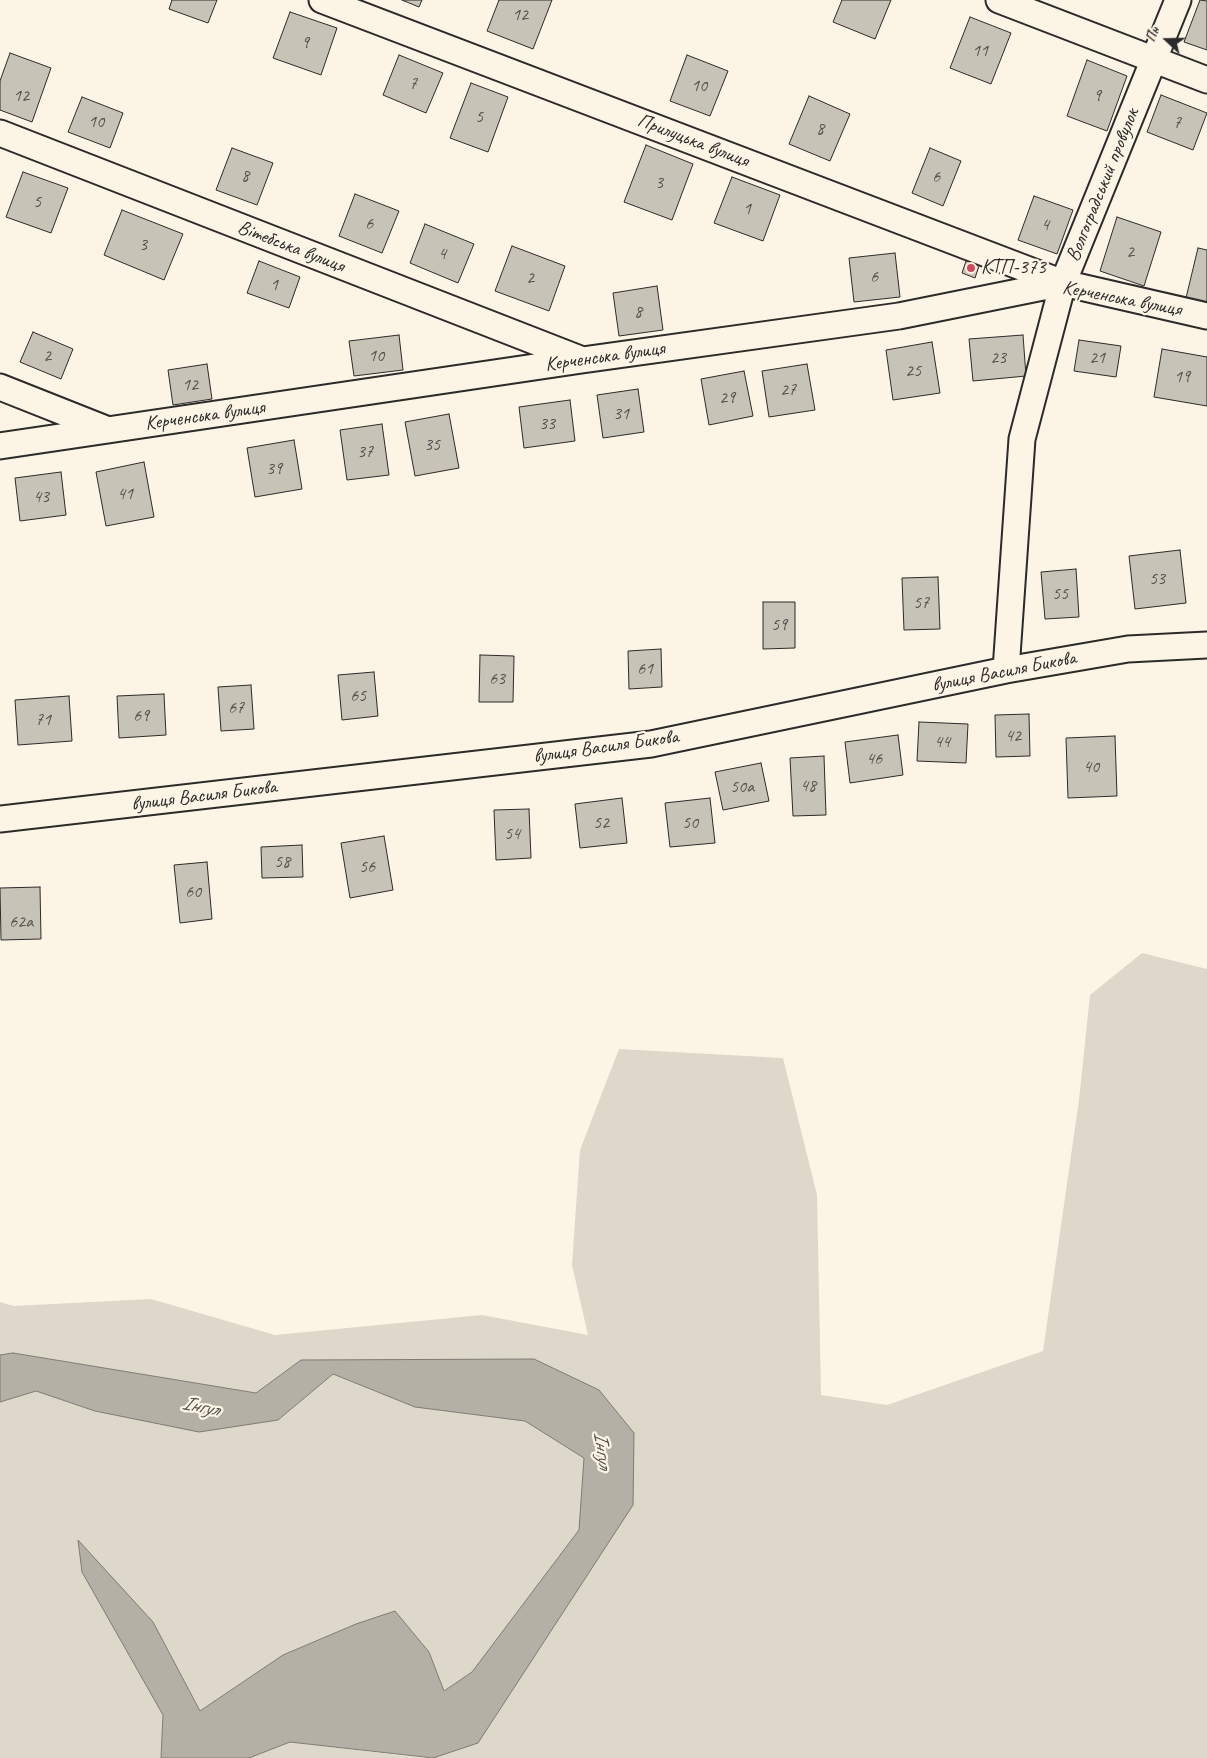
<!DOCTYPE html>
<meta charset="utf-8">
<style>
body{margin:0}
#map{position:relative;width:1207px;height:1758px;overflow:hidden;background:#fcf5e5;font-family:Caveat,sans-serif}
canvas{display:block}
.north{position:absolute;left:1142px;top:15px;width:50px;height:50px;-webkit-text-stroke:4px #fcf5e5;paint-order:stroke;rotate:291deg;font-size:14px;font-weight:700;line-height:20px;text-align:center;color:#2b2b2b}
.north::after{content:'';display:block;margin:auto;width:18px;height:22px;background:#2b2b2b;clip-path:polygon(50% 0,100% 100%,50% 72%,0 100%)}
</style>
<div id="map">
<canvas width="1207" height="1758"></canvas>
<div class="north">Пн</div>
</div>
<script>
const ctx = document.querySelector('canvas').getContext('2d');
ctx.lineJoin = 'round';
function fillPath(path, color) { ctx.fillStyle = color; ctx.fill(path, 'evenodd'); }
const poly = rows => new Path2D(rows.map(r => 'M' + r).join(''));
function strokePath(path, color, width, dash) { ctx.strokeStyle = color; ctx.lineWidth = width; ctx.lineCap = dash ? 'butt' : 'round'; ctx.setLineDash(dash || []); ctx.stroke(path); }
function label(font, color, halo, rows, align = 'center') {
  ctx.font = font + ' Caveat,sans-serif'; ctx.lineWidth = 4.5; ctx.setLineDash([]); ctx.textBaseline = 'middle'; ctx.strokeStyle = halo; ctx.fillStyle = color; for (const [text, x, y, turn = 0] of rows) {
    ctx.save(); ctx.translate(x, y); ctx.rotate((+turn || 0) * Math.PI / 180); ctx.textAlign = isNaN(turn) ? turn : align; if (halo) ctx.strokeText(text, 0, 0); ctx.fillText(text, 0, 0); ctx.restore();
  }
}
fillPath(poly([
 [1142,953,1207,969,1207,1758,433,1758,478,1743,634,1433,301,1360,256,1393,13,1353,0,1355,0,1302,14,1306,151,1299,275,1335,482,1315,588,1335,572,1265,580,1150,619,1049,783,1058,817,1195,821,1395,887,1405,1043,1351,1079,1100,1090,995],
 [333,1374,415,1407,525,1421,585,1458,579,1530,472,1672,444,1691,429,1652,395,1611,356,1624,283,1655,200,1711,153,1622,83,1572,163,1715,161,1758,0,1758,0,1402,36,1391,95,1411,278,1420],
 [290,1742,423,1758,249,1758]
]), '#ded8ca');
const water = poly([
 [13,1353,256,1393,301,1360,534,1359,599,1390,634,1433,633,1505,478,1743,433,1758,290,1742,249,1758,161,1758,163,1715,82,1572,78,1540,153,1622,200,1711,283,1655,356,1624,395,1611,429,1652,444,1691,472,1672,579,1530,584,1458,525,1421,415,1407,333,1374,278,1420,199,1432,95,1411,36,1391,0,1402,0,1355,13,1353]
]);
fillPath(water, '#b4b0a5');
strokePath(water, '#7d7b74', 1);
const building = poly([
 [172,0,217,0,208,23,169,9,172,0],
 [402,0,422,0,419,7,402,0],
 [499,0,552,0,533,49,487,31,499,0],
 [842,0,891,0,875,39,833,22,842,0],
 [1200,0,1207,1,1207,50,1184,42,1200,0],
 [290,12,337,28,321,75,273,58,290,12],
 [970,17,1011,33,991,84,950,68,970,17],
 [10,53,51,68,32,122,0,110,0,81,10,53],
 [399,55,443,73,426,113,383,95,399,55],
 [687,55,728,71,710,116,670,101,687,55],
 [1087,60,1127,76,1107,131,1067,116,1087,60],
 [471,83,508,97,488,152,450,138,471,83],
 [1161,95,1207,113,1193,150,1147,132,1161,95],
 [809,96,850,114,830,161,789,144,809,96],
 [82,97,123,113,110,148,68,132,82,97],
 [646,145,693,164,672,220,624,202,646,145],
 [232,148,273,163,257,205,216,190,232,148],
 [930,148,961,161,943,206,912,193,930,148],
 [23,172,68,188,51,233,6,217,23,172],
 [732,177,780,195,763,241,714,223,732,177],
 [355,194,399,211,382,253,339,236,355,194],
 [1034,196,1073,210,1057,254,1018,240,1034,196],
 [122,210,183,234,164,280,104,255,122,210],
 [1117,217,1161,232,1144,286,1100,271,1117,217],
 [425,224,474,244,458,283,410,263,425,224],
 [512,246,565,266,549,311,495,291,512,246],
 [1198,248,1207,250,1207,303,1186,298,1198,248],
 [895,253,900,297,854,302,849,258,895,253],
 [967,258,980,263,975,278,962,273,967,258],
 [259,261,300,277,289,308,247,293,259,261],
 [657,286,663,330,619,336,613,293,657,286],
 [33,332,73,349,61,379,20,362,33,332],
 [399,335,403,370,354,376,349,341,399,335],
 [1023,335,1026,376,973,381,969,339,1023,335],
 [1079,340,1121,346,1116,377,1074,371,1079,340],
 [932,342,940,393,893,400,886,350,932,342],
 [1162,349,1207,357,1207,406,1154,397,1162,349],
 [207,364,212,399,173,405,168,370,207,364],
 [807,364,815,410,769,417,762,371,807,364],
 [744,371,753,416,709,425,701,379,744,371],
 [638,389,644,432,603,438,597,395,638,389],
 [570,400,575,441,524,448,519,407,570,400],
 [449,414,459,468,415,476,405,422,449,414],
 [382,424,389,475,347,480,340,430,382,424],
 [294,440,302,489,255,497,247,448,294,440],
 [144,462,154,517,106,526,96,472,144,462],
 [61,472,66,515,20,521,15,478,61,472],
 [1180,550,1186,603,1135,609,1129,556,1180,550],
 [1076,569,1079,617,1045,619,1041,572,1076,569],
 [938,577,940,629,904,630,902,578,938,577],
 [763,602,795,602,795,648,763,649,763,602],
 [661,649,662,687,629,689,628,651,661,649],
 [480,655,514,656,513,702,479,702,480,655],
 [374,672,378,716,342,720,338,675,374,672],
 [251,685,254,729,221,731,218,687,251,685],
 [164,694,166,735,119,738,117,696,164,694],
 [69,696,72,741,18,745,15,700,69,696],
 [1029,714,1030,756,996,757,995,715,1029,714],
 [919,722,968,724,966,763,917,761,919,722],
 [898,735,903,775,850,783,845,742,898,735],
 [1115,736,1117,796,1068,798,1066,738,1115,736],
 [824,756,826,815,793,816,790,758,824,756],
 [761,763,769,801,723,810,715,772,761,763],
 [622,798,627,843,580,848,575,804,622,798],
 [710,798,715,843,670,847,665,803,710,798],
 [529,809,531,858,496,860,494,810,529,809],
 [384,836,393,890,350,898,341,843,384,836],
 [302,845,303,877,262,878,261,847,302,845],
 [207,862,212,919,180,923,174,865,207,862],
 [40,887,41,939,1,940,0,888,40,887]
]);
fillPath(building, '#c8c3b7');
strokePath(building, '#2b2b2b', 1);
const minor = poly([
 [322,0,1063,283],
 [999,0,1207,80],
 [0,133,580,359],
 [0,387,106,429],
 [0,446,582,360,899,316,1063,283,1207,316],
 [1006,670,1022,439,1063,283,1178,0],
 [0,819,651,744,1006,670,1128,649,1207,645]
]);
strokePath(minor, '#2b2b2b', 29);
strokePath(minor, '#fcf5e5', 25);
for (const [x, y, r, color] of [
 [971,268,5,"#d1495b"]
]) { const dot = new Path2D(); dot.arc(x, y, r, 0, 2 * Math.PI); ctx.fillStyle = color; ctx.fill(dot); strokePath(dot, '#fcf5e5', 2); }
label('18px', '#52514e', null, [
 ["12",520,15],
 ["9",305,43],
 ["11",980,51],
 ["7",413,84],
 ["10",699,86],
 ["12",21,96],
 ["9",1097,96],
 ["5",479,117],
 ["10",96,122],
 ["7",1177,123],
 ["8",820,129],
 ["8",245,176],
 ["6",936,177],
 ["3",659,183],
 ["5",37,202],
 ["1",747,209],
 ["6",369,224],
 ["4",1045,225],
 ["3",143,245],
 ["2",1130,252],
 ["4",442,254],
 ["6",874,277],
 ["2",530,278],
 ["1",274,285],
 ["8",638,312],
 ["2",47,356],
 ["10",376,356],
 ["23",998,358],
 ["21",1097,358],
 ["25",913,371],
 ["19",1182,377],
 ["12",190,385],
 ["27",788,390],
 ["29",727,398],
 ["31",621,414],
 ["33",547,424],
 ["35",432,445],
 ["37",365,452],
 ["39",274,469],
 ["41",125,494],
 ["43",41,497],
 ["53",1157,579],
 ["55",1060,594],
 ["57",921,603],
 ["59",779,625],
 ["61",645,669],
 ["63",497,679],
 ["65",358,696],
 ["67",236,708],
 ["69",141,716],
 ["71",43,720],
 ["42",1013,736],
 ["44",942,742],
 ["46",874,759],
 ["40",1091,767],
 ["48",808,786],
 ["50а",742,787],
 ["52",601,823],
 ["50",690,823],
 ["54",512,834],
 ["58",282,862],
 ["56",367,867],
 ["60",193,892],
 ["62а",21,922]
]);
label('20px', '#2b2b2b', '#fcf5e5', [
 ["Прилуцька вулиця",693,141,21],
 ["Волгоградський провулок",1103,185,-68],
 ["Вітебська вулиця",291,247,21],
 ["Керченська вулиця",1122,299,11],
 ["Керченська вулиця",605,357,-8],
 ["Керченська вулиця",205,416,-8],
 ["вулиця Василя Бикова",1004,672,-11],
 ["вулиця Василя Бикова",606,747,-8],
 ["вулиця Василя Бикова",204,796,-7]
]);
label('20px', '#2b2b2b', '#fcf5e5', [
 ["КТП-373",981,268]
], 'left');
label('italic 21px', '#545350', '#fcf5e5', [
 ["Інгул",200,1407,12],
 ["Інгул",602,1450,83]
]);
</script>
